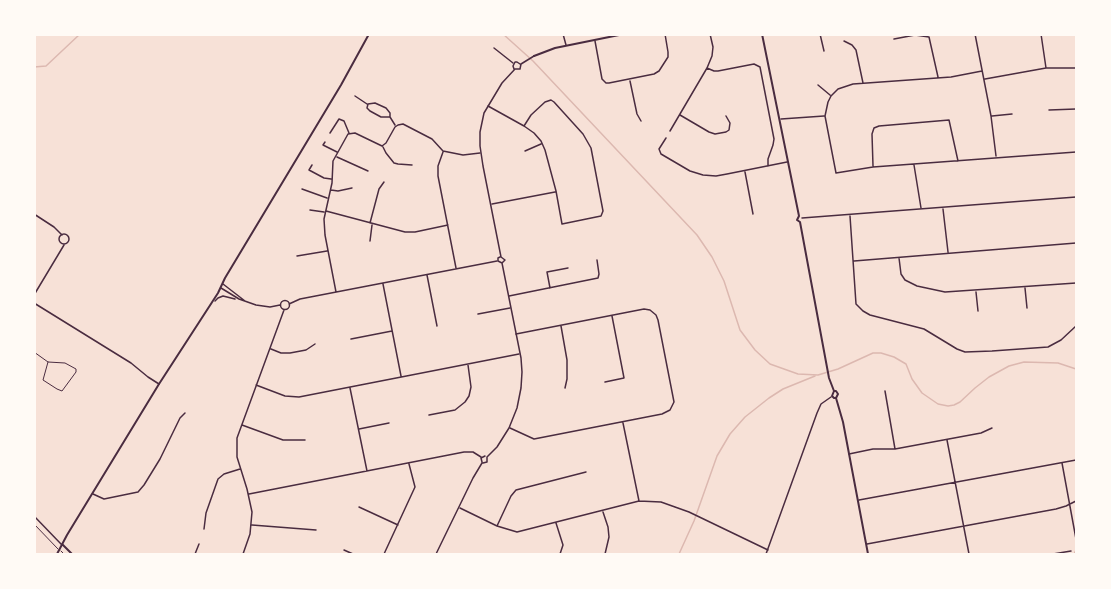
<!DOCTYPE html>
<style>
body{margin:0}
#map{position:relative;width:1111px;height:589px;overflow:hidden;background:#f7e1d7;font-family:"Space Grotesk",sans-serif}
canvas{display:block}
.frame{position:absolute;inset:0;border:36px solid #fffaf5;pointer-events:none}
</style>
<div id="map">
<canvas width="1111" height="589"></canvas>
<div class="frame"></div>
</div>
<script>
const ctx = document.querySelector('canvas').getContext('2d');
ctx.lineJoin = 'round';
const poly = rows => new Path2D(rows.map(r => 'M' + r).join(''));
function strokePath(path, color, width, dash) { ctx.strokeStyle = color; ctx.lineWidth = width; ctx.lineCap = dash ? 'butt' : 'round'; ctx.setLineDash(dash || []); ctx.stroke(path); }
strokePath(poly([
 [503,34,533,61,697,235,712,257,724,281,740,330,755,350,770,364,798,374,818,375,838,369,873,353,881,353,894,357,906,364,912,379,922,393,938,404,948,406,954,405,960,402,975,388,989,377,1009,366,1024,362,1058,363,1076,369],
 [34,67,46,66,80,34],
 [679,554,694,521,717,456,730,434,745,417,769,398,783,389,815,376],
 [1074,554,1076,550]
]), '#dcb8b0', 1.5);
strokePath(poly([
 [34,352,48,362,65,363,76,369,76,372,62,391,57,389,43,380,48,362],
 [34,524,58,549],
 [61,551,64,554]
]), '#4a2c40', 1);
strokePath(poly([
 [563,34,566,45],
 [820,34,824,51],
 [975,34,991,116,996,156],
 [1041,34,1046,68],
 [894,39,915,35,929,37,938,77],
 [595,41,602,79,606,83,609,83,654,74,659,71,668,57,668,52,665,34],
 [844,41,852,45,856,50,863,83],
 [494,48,513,63],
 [707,68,714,71,718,71,754,64,760,67,774,139,773,145,768,159,768,166],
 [982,71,951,77,853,84,838,89,831,96,828,102,825,116,836,173,873,167,1076,152],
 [985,79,1046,68,1076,68],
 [630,81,637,114,641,121],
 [818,85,830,95],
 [355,96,367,104],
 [488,106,524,126,534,133,541,141,545,150,556,191,562,224,601,216,603,211,591,148,583,134,554,102,551,100,545,102,531,115,524,126],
 [1049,110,1076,109],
 [680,115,709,132,715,134,726,132,729,130,730,123,726,116],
 [992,116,1012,114],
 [390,117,390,113,386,108,375,103,368,104,367,108,370,111,381,117,390,117,395,125],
 [781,119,824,116],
 [670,131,707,68,712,56,713,47,710,34],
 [330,133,339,119,344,121,349,133],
 [666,138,659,149,661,154,690,171,703,175,716,176,727,174,787,162],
 [325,142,323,145,337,152],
 [383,147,386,153,394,163,398,164,412,165],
 [525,151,541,144],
 [443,152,438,166,438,176,456,268],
 [337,157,368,171],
 [312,165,309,170,324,178,331,179],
 [914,165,921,208],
 [873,166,872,134,874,128,879,126,949,120,958,161],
 [745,172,753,214],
 [302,189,327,198],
 [331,190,338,191,352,188],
 [492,204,555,192],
 [943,209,948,252],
 [310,210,324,212],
 [326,211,405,232,415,232,448,225],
 [850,216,856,304,863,311,870,315,924,329,957,349,965,352,992,351,1048,347,1061,340,1076,326],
 [370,223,379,189,384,182],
 [370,241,372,225],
 [297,256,327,251],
 [899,258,901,274,905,280,917,286,945,292,1076,283],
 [854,261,1076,243],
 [427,275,437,326],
 [223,284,245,301],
 [383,284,401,376],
 [221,288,239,299,256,305,270,307,280,305],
 [550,288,547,272,568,268],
 [1025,288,1027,308],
 [336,292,325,235,324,219,332,183,333,161,348,134,355,133,382,146,386,143,395,127,398,125,403,124,432,139,443,151,463,155,480,153],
 [976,292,978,311],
 [509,296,598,278,599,274,597,260],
 '280.5 305a4.5 4.5 0 1 1 9 0a4.5 4.5 0 1 1-9 0Z',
 [215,301,218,298,223,296,235,299],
 [289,304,300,299,497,261],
 [478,314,510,308],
 [561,326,567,360,567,379,565,388],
 [351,339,392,331],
 [271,349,281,353,290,353,306,350,315,344],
 [605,382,624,378,612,316],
 [256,385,285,396,299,397,519,354],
 [350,388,367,471],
 [885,391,895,449],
 [429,415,455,410,465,402,469,396,471,387,468,365],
 [623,423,639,501],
 [242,425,283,440,305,440],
 [510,428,534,439,662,414,670,410,674,402,658,320,656,315,650,310,644,309,516,334],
 [359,429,389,423],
 [947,440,969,554],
 [849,454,873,449,895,449,981,433,992,428],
 [1062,463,1076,539],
 [93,494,104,499,138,492,144,485,160,459,180,418,185,413],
 [249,494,464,452,473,452,481,457],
 [859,500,1076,460],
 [359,507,398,525],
 [460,508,497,526,517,532,639,501,661,502,689,512,768,550],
 [603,512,608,527,609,537,605,554],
 [34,516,61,544],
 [556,523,563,545,560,554],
 [252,525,316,530],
 [497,526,511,496,516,490,586,472],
 [204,529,206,513,218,479,224,474,240,469],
 [867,544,1056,509,1066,506,1076,501],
 [344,550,353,554],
 [195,554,199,544],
 [243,554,250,534,252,512,247,489,237,457,237,438,284,310],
 [384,554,415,487,409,464],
 [1053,554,1071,551]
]), '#4a2c40', 1.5);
strokePath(poly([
 [514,69,513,66,515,62,517,62,520,64],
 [34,214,54,227,62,235],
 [802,218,1076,197],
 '59 239a5 5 0 1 1 10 0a5 5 0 1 1-10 0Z',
 [500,257,498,258,498,261,502,263],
 [502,263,505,260,501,257,483,166,480,146,480,132,484,113,502,83,515,69,520,69,521,64,534,56],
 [34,295,64,245],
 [34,303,131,363,148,377,159,384],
 [482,462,481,458,485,456],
 [483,463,487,462,487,457,497,447,509,428,517,408,521,388,522,372,521,358,502,263],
 [436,554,473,478,482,463],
 [766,554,817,413,821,404,831,397]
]), '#4a2c40', 1.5);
strokePath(poly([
 [762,34,799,216,797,220,800,222,829,378,834,391,836,391,838,394,836,398,843,422,868,554],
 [534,56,555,48,624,34],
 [834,391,832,396,834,398,836,398],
 [62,544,72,554],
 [57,554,67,535,159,384,218,293,225,278,341,85,369,34]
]), '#4a2c40', 2);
</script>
